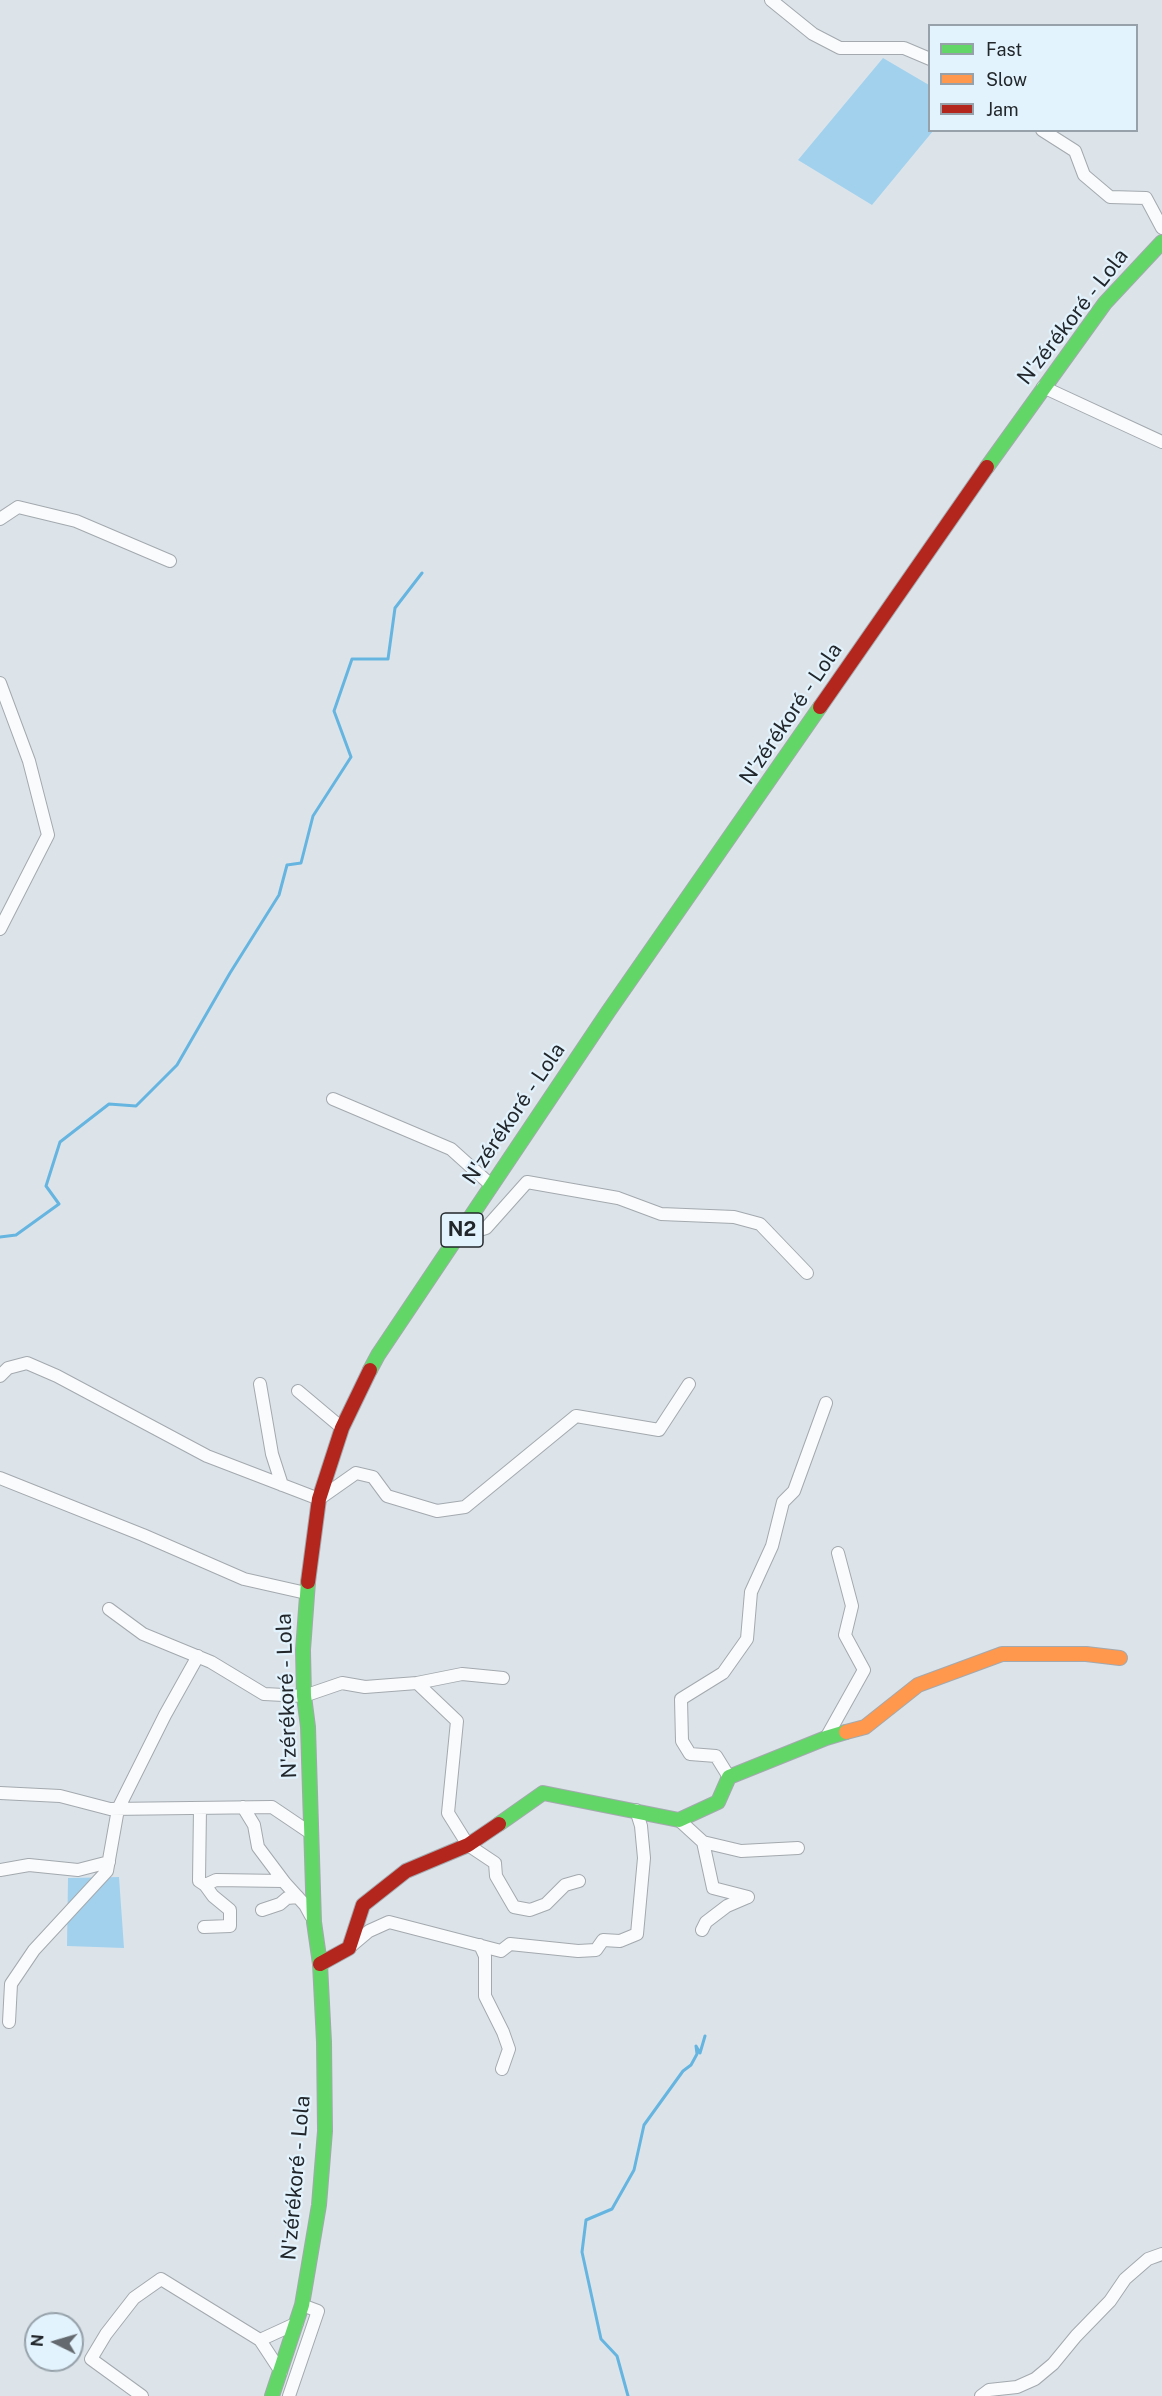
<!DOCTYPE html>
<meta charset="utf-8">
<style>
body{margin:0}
#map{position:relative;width:1162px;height:2396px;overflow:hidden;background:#dce4ea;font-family:"Public Sans",sans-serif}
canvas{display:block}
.legend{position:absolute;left:928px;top:24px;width:210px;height:108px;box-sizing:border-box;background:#e3f3fd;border:2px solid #96a1a9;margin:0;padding:8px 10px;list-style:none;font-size:18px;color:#22272b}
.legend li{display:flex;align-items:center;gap:12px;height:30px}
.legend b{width:30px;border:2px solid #96a1a9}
.north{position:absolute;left:24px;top:2312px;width:60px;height:60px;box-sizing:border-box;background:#e3f3fd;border:2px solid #96a1a9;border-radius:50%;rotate:275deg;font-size:16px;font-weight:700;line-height:24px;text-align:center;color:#22272b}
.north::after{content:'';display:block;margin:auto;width:21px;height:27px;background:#63696e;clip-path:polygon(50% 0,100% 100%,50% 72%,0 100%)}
</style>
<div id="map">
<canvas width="1162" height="2396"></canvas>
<ul class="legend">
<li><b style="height:8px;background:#63d668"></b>Fast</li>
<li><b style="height:8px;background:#ff974d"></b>Slow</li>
<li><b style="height:8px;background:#b3261e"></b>Jam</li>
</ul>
<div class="north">N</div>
</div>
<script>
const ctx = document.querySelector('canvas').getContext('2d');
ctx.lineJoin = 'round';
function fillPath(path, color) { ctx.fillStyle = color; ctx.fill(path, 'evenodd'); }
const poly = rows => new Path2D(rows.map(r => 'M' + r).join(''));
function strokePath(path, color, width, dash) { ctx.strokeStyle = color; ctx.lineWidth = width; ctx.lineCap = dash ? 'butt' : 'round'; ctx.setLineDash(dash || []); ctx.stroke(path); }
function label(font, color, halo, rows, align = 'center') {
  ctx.font = font + ' "Public Sans",sans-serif'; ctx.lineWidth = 4.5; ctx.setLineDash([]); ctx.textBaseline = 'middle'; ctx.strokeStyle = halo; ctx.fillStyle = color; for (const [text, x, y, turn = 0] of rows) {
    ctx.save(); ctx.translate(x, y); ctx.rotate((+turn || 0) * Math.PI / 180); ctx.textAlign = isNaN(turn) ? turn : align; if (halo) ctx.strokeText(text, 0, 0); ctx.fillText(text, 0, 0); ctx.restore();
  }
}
fillPath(poly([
 [883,58,929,85,930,130,933,131,872,205,798,160],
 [119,1877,124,1948,67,1946,68,1878]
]), '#a2d1ee');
strokePath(poly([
 [0,1237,16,1235,59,1204,46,1186,60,1142,109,1104,136,1106,177,1065,230,973,279,895,287,865,301,863,313,816,351,757,334,711,352,659,388,659,395,608,422,573],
 [628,2396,617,2356,601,2339,582,2252,586,2220,612,2209,634,2170,644,2125,683,2071,691,2065,697,2054,696,2046,700,2053,705,2036]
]), '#66b5e0', 3);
const street = poly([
 [771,0,813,34,840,48,904,48,930,59],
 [1042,130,1075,151,1084,175,1110,197,1146,198,1162,228],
 [1043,387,1162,442],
 [0,519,18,507,76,521,170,561],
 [0,683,29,761,48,835,0,929],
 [333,1099,451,1149,491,1185],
 [457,1237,486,1228,527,1182,618,1198,661,1214,734,1217,760,1224,807,1273],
 [0,1376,8,1368,27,1363,57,1376,207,1456,319,1499,356,1473,373,1477,387,1496,437,1511,465,1507,576,1416,659,1430,689,1384],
 [260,1384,272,1454,282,1485],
 [298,1391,342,1428],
 [0,1478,143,1535,244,1579,306,1593],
 [109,1609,143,1634,211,1662,264,1694,304,1696,342,1683,365,1687,417,1683,457,1721,448,1813,468,1845,495,1863,496,1876,514,1907,530,1910,546,1904,565,1885,579,1881],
 [417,1683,462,1674,503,1678],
 [826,1738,864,1670,845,1635,852,1606,838,1553],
 [729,1777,716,1756,690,1754,682,1741,681,1699,723,1673,747,1639,751,1592,772,1546,783,1502,794,1491,826,1403],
 [0,1793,60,1796,110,1809,272,1807,312,1834],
 [243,1807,254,1825,258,1847,285,1883,305,1905,311,1916],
 [200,1808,199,1881,205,1885],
 [679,1820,703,1842,741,1851,798,1848],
 [703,1842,713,1888,748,1897],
 [0,1870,29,1865,78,1870,109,1862],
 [262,1910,280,1904,287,1898,298,1897],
 [204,1927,230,1926,230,1910,213,1896,205,1885,216,1880,283,1881],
 [702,1930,706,1922,727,1906,748,1897],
 [480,1945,485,1956,485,1996,503,2032,509,2049,502,2069],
 [350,1947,369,1931,389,1922,501,1951,510,1944,578,1951,596,1950,603,1940,620,1941,637,1934,644,1858,641,1826,636,1810],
 [9,2022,11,1984,34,1950,107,1871,118,1809,165,1715,198,1656],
 [260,2340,297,2323],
 [142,2396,91,2359,106,2334,134,2298,161,2279,260,2340,281,2372],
 [289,2396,318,2311,302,2305],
 [981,2396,989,2390,1017,2387,1035,2379,1053,2364,1076,2336,1110,2301,1125,2279,1148,2259,1162,2254]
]);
const fast = poly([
 [987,467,1105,303,1162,242],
 [370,1370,378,1355,608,1012,820,707],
 [499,1824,543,1793,679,1820,718,1802,729,1777,826,1738,846,1732],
 [272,2396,302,2305,319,2205,325,2131,324,2042,320,1964,314,1922,308,1727,304,1696,303,1650,308,1582]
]);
const slow = poly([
 [846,1732,865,1727,918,1685,1002,1654,1086,1654,1120,1658]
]);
const jam = poly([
 [820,707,987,467],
 [308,1582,319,1499,342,1428,370,1370],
 [320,1964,349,1948,363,1905,406,1871,468,1845,499,1824]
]);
strokePath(street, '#a3a9ae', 14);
strokePath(fast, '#a3a9ae', 16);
strokePath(slow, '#a3a9ae', 16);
strokePath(jam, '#a3a9ae', 16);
strokePath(street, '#fafbfc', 12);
strokePath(fast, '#63d668', 14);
strokePath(slow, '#ff974d', 14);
strokePath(jam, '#b3261e', 14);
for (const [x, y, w] of [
 [462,1230,42]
]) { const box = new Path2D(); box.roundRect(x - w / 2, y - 17, w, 34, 4.5); ctx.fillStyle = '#e3f3fd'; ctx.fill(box); strokePath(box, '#22272b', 1.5); }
label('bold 20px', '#22272b', null, [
 ["N2",462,1230]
]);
label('21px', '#22272b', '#e3f3fd', [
 ["N'zérékoré - Lola",1073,317,-52],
 ["N'zérékoré - Lola",791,714,-56],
 ["N'zérékoré - Lola",514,1114,-56],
 ["N'zérékoré - Lola",287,1696,-92],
 ["N'zérékoré - Lola",296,2178,-85]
]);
</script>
